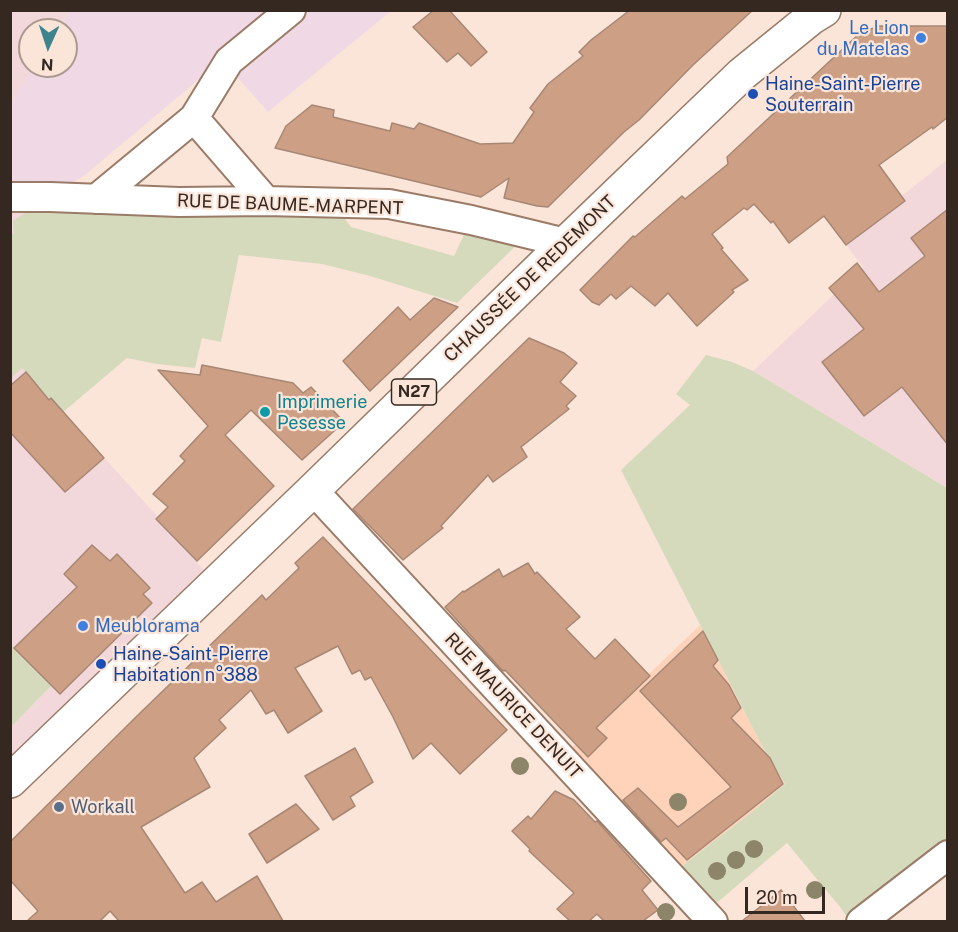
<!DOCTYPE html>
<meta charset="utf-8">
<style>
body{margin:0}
#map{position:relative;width:958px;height:932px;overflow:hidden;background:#fbe5d9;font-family:"Public Sans",sans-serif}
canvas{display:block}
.frame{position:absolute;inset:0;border:12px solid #352820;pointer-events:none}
.north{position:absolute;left:18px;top:18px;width:60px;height:60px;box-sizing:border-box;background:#fbe5d9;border:2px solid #ac998f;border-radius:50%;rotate:183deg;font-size:16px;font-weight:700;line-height:24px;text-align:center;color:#352820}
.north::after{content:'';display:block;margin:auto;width:21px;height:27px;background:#3d848d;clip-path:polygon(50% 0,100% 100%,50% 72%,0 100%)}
.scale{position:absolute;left:745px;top:887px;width:80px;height:27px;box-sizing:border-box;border:3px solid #352820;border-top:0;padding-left:8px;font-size:18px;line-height:21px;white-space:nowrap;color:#352820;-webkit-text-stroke:4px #fbe5d9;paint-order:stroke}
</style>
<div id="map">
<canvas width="958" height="932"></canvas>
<div class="frame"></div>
<div class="north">N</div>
<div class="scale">20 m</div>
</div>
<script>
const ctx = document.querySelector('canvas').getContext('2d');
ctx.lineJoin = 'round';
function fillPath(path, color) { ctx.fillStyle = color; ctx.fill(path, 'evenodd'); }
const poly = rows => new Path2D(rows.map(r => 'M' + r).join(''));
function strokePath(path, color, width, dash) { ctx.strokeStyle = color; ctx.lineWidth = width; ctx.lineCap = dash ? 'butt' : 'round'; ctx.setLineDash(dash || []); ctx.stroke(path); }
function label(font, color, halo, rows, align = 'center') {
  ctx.font = font + ' "Public Sans",sans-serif'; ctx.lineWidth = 4.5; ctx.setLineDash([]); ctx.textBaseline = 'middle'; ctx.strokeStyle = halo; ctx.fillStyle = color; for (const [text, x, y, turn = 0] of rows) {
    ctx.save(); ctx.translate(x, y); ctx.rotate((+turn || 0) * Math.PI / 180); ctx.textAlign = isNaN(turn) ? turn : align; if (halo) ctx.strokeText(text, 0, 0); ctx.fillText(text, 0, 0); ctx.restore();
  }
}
fillPath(poly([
 [11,10,69,11,56,30,30,30,30,66,34,66,11,104],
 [947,160,947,488,753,371,863,267,844,242],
 [10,197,50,197,14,234,11,234],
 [22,368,160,519,216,584,11,781,11,727,51,686,11,644,10,378]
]), '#f3d8db');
fillPath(poly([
 [69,11,391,11,268,112,222,60,85,175,50,197,11,197,10,104,34,66,66,66,66,30,57,30]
]), '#f0d9e5');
fillPath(poly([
 [700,625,762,746,785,784,752,812,687,862,671,877,561,758]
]), '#fed3ba');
fillPath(poly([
 [50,197,333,203,351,227,454,256,471,220,528,234,457,303,370,276,322,264,239,255,221,342,202,338,195,368,157,364,127,358,62,413,22,368,11,378,10,234,14,234,13,221],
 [706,355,732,362,753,371,947,488,947,855,850,921,840,907,787,843,705,913,671,877,687,862,752,812,785,784,762,746,621,470,690,405,676,394],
 [11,644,51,686,11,727]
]), '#d5dabc');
const building = poly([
 [434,10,449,10,487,52,471,66,458,53,447,62,413,27,434,10],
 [630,10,753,10,693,65,639,120,624,132,548,207,537,206,504,198,509,178,481,197,275,148,286,126,312,105,334,110,333,117,390,131,392,123,414,129,419,123,480,144,513,143,534,112,530,108,548,84,583,56,579,52,591,40,630,10],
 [880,26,948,26,948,117,933,129,932,127,879,165,905,201,846,245,824,216,789,243,773,221,771,223,754,204,747,210,744,208,712,234,723,248,721,249,748,280,732,290,734,292,697,326,668,293,655,306,631,286,616,299,611,294,599,305,592,302,580,290,633,236,635,237,682,196,685,199,728,164,727,157,861,32,880,26],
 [948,209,948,445,902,387,864,416,822,362,864,329,829,288,857,263,879,292,925,256,911,238,948,209],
 [434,298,458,307,370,391,343,361,398,307,410,320,434,298],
 [529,338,564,353,577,363,560,382,576,396,566,406,569,409,521,447,527,457,493,482,488,475,441,526,443,528,403,560,353,509,529,338],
 [202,365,293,383,303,393,311,387,344,422,302,460,251,410,225,435,274,486,197,561,156,519,168,507,153,494,185,461,180,456,208,426,158,370,200,375,202,365],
 [26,372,49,400,51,398,104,458,65,492,10,432,10,386,26,372],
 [323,537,507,730,460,774,431,743,413,759,393,717,371,677,365,680,360,670,352,674,338,646,295,668,322,711,288,733,274,710,266,714,251,690,219,720,226,728,194,758,210,787,141,827,185,893,202,882,216,902,257,876,283,921,119,921,110,911,100,921,27,921,38,911,10,880,10,842,137,716,262,595,266,600,299,568,295,563,323,537],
 [92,545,110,561,117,554,150,588,143,594,152,603,60,694,14,648,77,587,64,574,92,545],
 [528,563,535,574,537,572,580,617,566,629,595,659,615,639,650,676,596,728,607,738,588,757,505,670,504,671,502,670,445,607,463,591,464,592,499,569,503,577,528,563],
 [703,631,718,660,713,666,729,685,741,708,731,718,770,758,783,784,687,860,666,838,661,842,623,800,638,788,678,827,731,787,640,691,703,631],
 [355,748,373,782,350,797,355,806,333,820,305,776,355,748],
 [555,791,574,800,595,822,597,821,651,881,642,890,658,910,643,921,604,921,597,914,589,921,570,921,557,909,574,893,529,851,530,849,512,831,528,816,531,819,555,791],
 [296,804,319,829,267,863,249,834,296,804],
 [781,890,805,921,742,921,765,903,781,890]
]);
fillPath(building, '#cda085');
strokePath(building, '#a78774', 1.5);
const minor = poly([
 [194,118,229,61,291,10],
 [10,197,50,197,179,202,266,201,389,204,471,220,566,243],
 [96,199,194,118,266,201],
 [313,490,713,922],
 [861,922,948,855]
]);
const major = poly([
 [10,781,313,490,566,243,742,74,811,18,824,10]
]);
strokePath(minor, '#9a7b68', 32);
strokePath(major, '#9a7b68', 36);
strokePath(minor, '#fff', 28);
strokePath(major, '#fff', 33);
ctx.fillStyle = '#8c856a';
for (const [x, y] of [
 [520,766],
 [678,802],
 [754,849],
 [736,860],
 [717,871],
 [815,890],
 [666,912]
]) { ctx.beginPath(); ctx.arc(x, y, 9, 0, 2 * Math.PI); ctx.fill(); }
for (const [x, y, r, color] of [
 [921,38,6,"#3f7fe0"],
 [753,94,6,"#1a4fb4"],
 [265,412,6,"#0f9aa8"],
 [83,626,6,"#3f7fe0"],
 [101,664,6,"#1a4fb4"],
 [59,807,6,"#5c6f8a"]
]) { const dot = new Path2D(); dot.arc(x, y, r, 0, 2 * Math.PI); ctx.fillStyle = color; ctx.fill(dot); strokePath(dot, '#fbe5d9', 2); }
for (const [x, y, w] of [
 [414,392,45]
]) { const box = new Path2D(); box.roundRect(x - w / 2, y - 13, w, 26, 4.5); ctx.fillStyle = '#fbe5d9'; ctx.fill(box); strokePath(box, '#352820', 1.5); }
label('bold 16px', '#352820', null, [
 ["N27",414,392]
]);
label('18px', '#366cbe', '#fbe5d9', [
 ["Le Lion",909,28],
 ["du Matelas",909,49],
 ["Meublorama",95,626,"left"]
], 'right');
label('18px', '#164399', '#fbe5d9', [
 ["Haine-Saint-Pierre",765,84],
 ["Souterrain",765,105],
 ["Haine-Saint-Pierre",113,654],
 ["Habitation n°388",113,675]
], 'left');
label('18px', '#352820', '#fbe5d9', [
 ["RUE DE BAUME-MARPENT",290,205,2],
 ["CHAUSSÉE DE REDEMONT",530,279,-44],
 ["RUE MAURICE DENUIT",513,706,47]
]);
label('18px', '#0d838f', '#fbe5d9', [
 ["Imprimerie",277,402],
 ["Pesesse",277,423]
], 'left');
label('18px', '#4e5e75', '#fbe5d9', [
 ["Workall",71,807]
], 'left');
</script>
